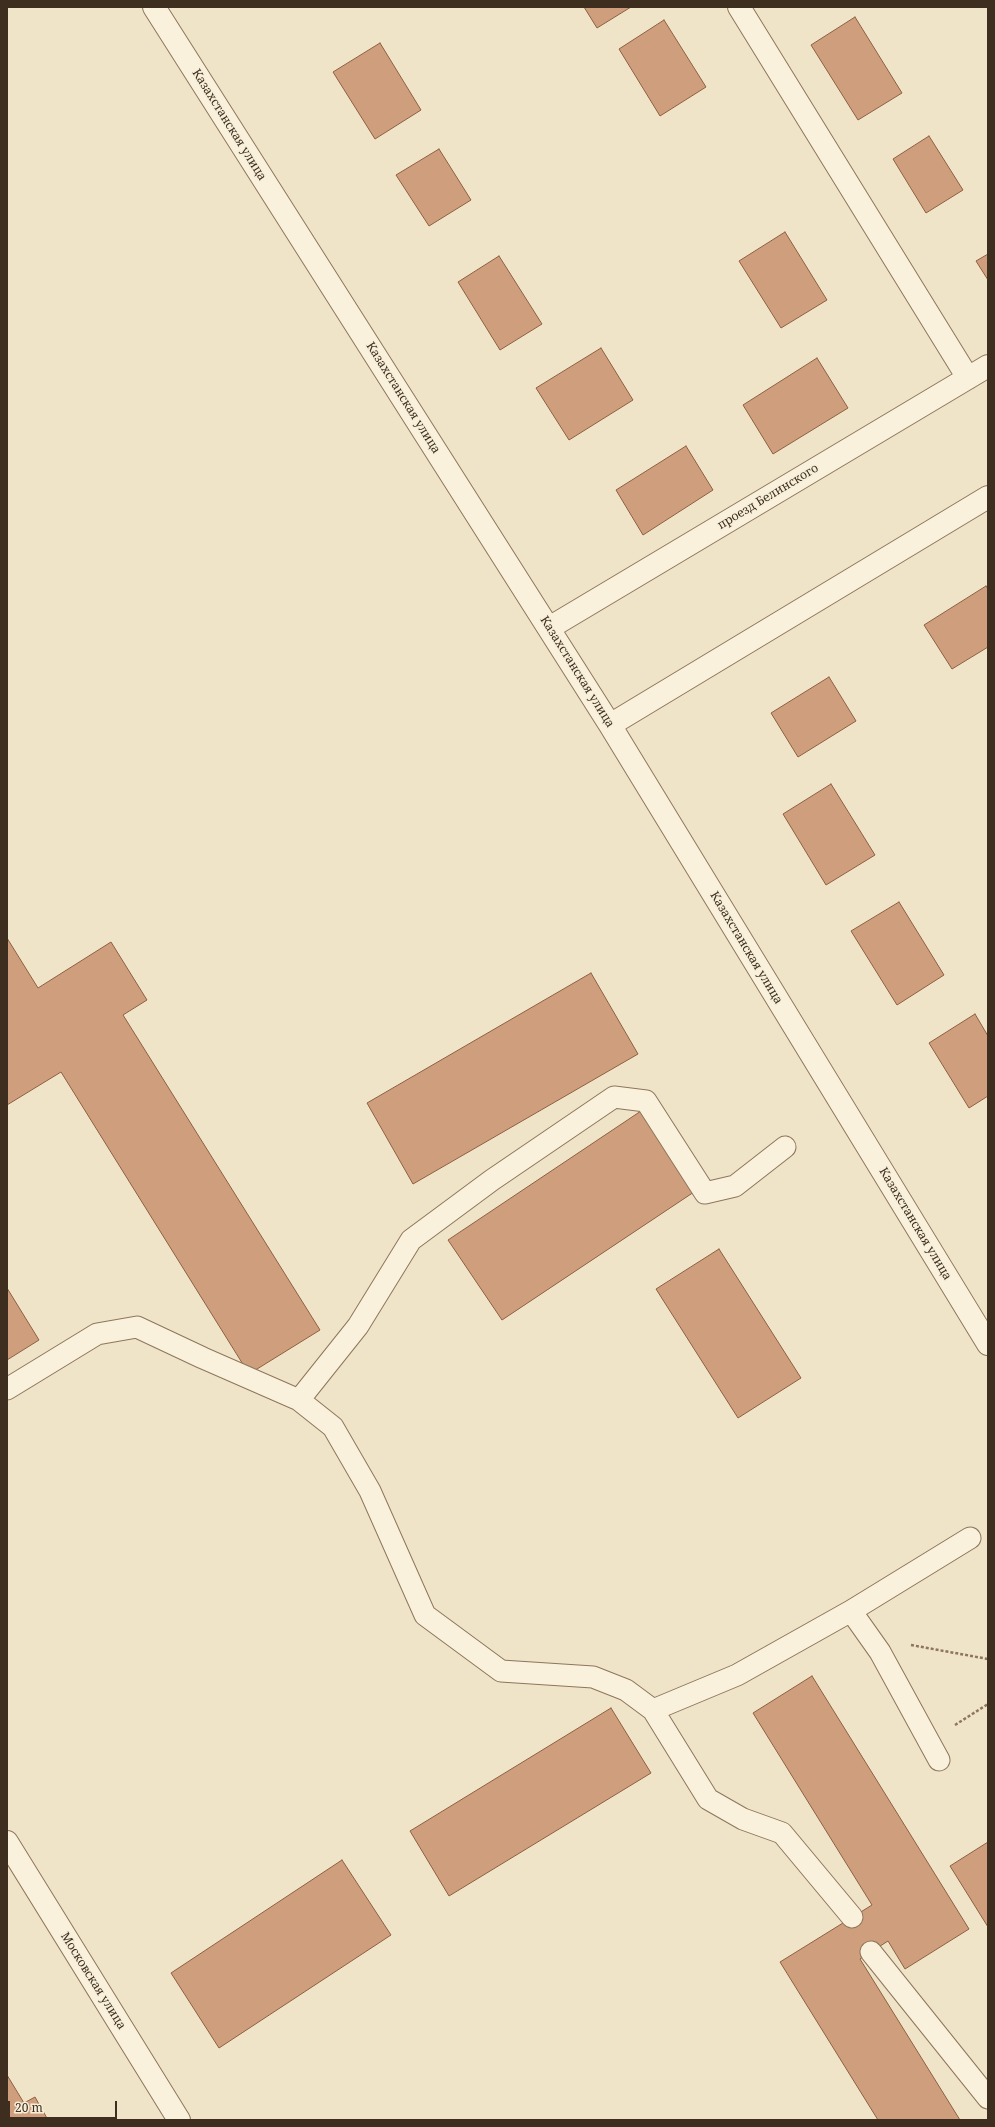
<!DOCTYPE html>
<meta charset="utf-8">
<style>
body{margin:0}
#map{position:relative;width:995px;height:2127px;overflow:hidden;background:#f0e4c8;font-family:"Noto Serif",serif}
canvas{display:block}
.frame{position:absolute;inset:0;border:8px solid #3d2e20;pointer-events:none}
.scale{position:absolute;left:8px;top:2101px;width:109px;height:18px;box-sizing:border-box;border:2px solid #3d2e20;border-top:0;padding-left:5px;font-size:12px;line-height:14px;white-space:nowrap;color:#3d2e20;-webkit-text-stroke:3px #f7eed8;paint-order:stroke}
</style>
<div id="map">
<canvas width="995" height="2127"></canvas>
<div class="frame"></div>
<div class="scale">20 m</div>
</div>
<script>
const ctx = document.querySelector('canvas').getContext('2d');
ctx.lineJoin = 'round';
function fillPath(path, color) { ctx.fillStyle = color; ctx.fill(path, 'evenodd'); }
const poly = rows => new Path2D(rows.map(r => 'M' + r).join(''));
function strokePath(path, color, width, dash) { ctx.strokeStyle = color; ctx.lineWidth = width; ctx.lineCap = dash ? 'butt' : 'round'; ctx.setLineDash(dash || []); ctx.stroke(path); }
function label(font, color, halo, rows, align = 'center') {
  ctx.font = font + ' "Noto Serif",serif'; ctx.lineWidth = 3; ctx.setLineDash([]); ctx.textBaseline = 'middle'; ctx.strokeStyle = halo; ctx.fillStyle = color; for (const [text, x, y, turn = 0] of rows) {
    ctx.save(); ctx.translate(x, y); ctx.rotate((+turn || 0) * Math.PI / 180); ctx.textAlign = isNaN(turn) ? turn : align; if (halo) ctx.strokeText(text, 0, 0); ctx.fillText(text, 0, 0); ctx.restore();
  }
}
const building = poly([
 [584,7,631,7,597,28,584,7],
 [855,17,902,93,858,120,811,45,855,17],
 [664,20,706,87,660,116,619,49,664,20],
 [380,43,421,110,375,139,333,72,380,43],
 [929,136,963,190,926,213,893,159,929,136],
 [439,149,471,200,429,226,396,175,439,149],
 [785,232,827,300,781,328,739,261,785,232],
 [988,254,988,280,976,261,988,254],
 [499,256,542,324,500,350,458,282,499,256],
 [601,348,633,400,569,440,536,388,601,348],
 [817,358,848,408,773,454,743,405,817,358],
 [686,446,713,490,643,535,616,490,686,446],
 [986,586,988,589,988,647,952,669,924,625,986,586],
 [829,677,856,721,798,757,771,713,829,677],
 [831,784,875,855,826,885,783,814,831,784],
 [899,902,944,975,897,1005,851,931,899,902],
 [7,938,38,988,111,942,147,1000,123,1015,320,1330,249,1374,61,1072,7,1105,7,938],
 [591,973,638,1054,413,1184,367,1103,591,973],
 [975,1014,988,1036,988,1096,969,1108,929,1043,975,1014],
 [641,1111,694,1192,502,1320,448,1240,641,1111],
 [719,1249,801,1378,738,1418,656,1289,719,1249],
 [7,1288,39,1340,7,1360,7,1288],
 [812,1676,969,1929,905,1969,888,1941,860,1959,960,2120,878,2120,780,1962,872,1905,753,1713,812,1676],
 [611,1708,651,1773,449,1896,410,1831,611,1708],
 [988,1842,988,1927,950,1866,988,1842],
 [342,1860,391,1935,219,2048,171,1973,342,1860],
 [7,2075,24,2103,35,2097,48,2120,7,2120,7,2075]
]);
fillPath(building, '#cf9f7d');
strokePath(building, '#8d5f41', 1);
const service = poly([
 [7,1389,97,1334,137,1327,203,1358,299,1400,333,1427,370,1491,425,1615,501,1671,593,1677,626,1690,653,1710,708,1799,743,1819,782,1833,852,1917],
 [299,1400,358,1326,411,1240,492,1180,614,1097,646,1101,705,1193,735,1186,785,1147],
 [851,1611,970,1538],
 [653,1710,737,1675,851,1611,880,1652,939,1760],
 [871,1952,988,2098]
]);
const minor = poly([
 [154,7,610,725,988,1344],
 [739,7,968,378],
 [549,628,988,366],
 [610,725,988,497],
 [7,1842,179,2120]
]);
strokePath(service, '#8d765c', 23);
strokePath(minor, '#8d765c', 24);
strokePath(poly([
 [911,1645,988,1659],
 [955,1725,988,1704]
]), '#8d765c', 2.5, [3, 2]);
strokePath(service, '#faf1dc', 21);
strokePath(minor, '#faf1dc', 22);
label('12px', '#3d2e20', '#f7eed8', [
 ["Казахстанская улица",229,125,58],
 ["Казахстанская улица",403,398,58],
 ["проезд Белинского",768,497,-31],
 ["Казахстанская улица",577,672,58],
 ["Казахстанская улица",746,948,59],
 ["Казахстанская улица",915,1224,59],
 ["Московская улица",93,1981,58]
]);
</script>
